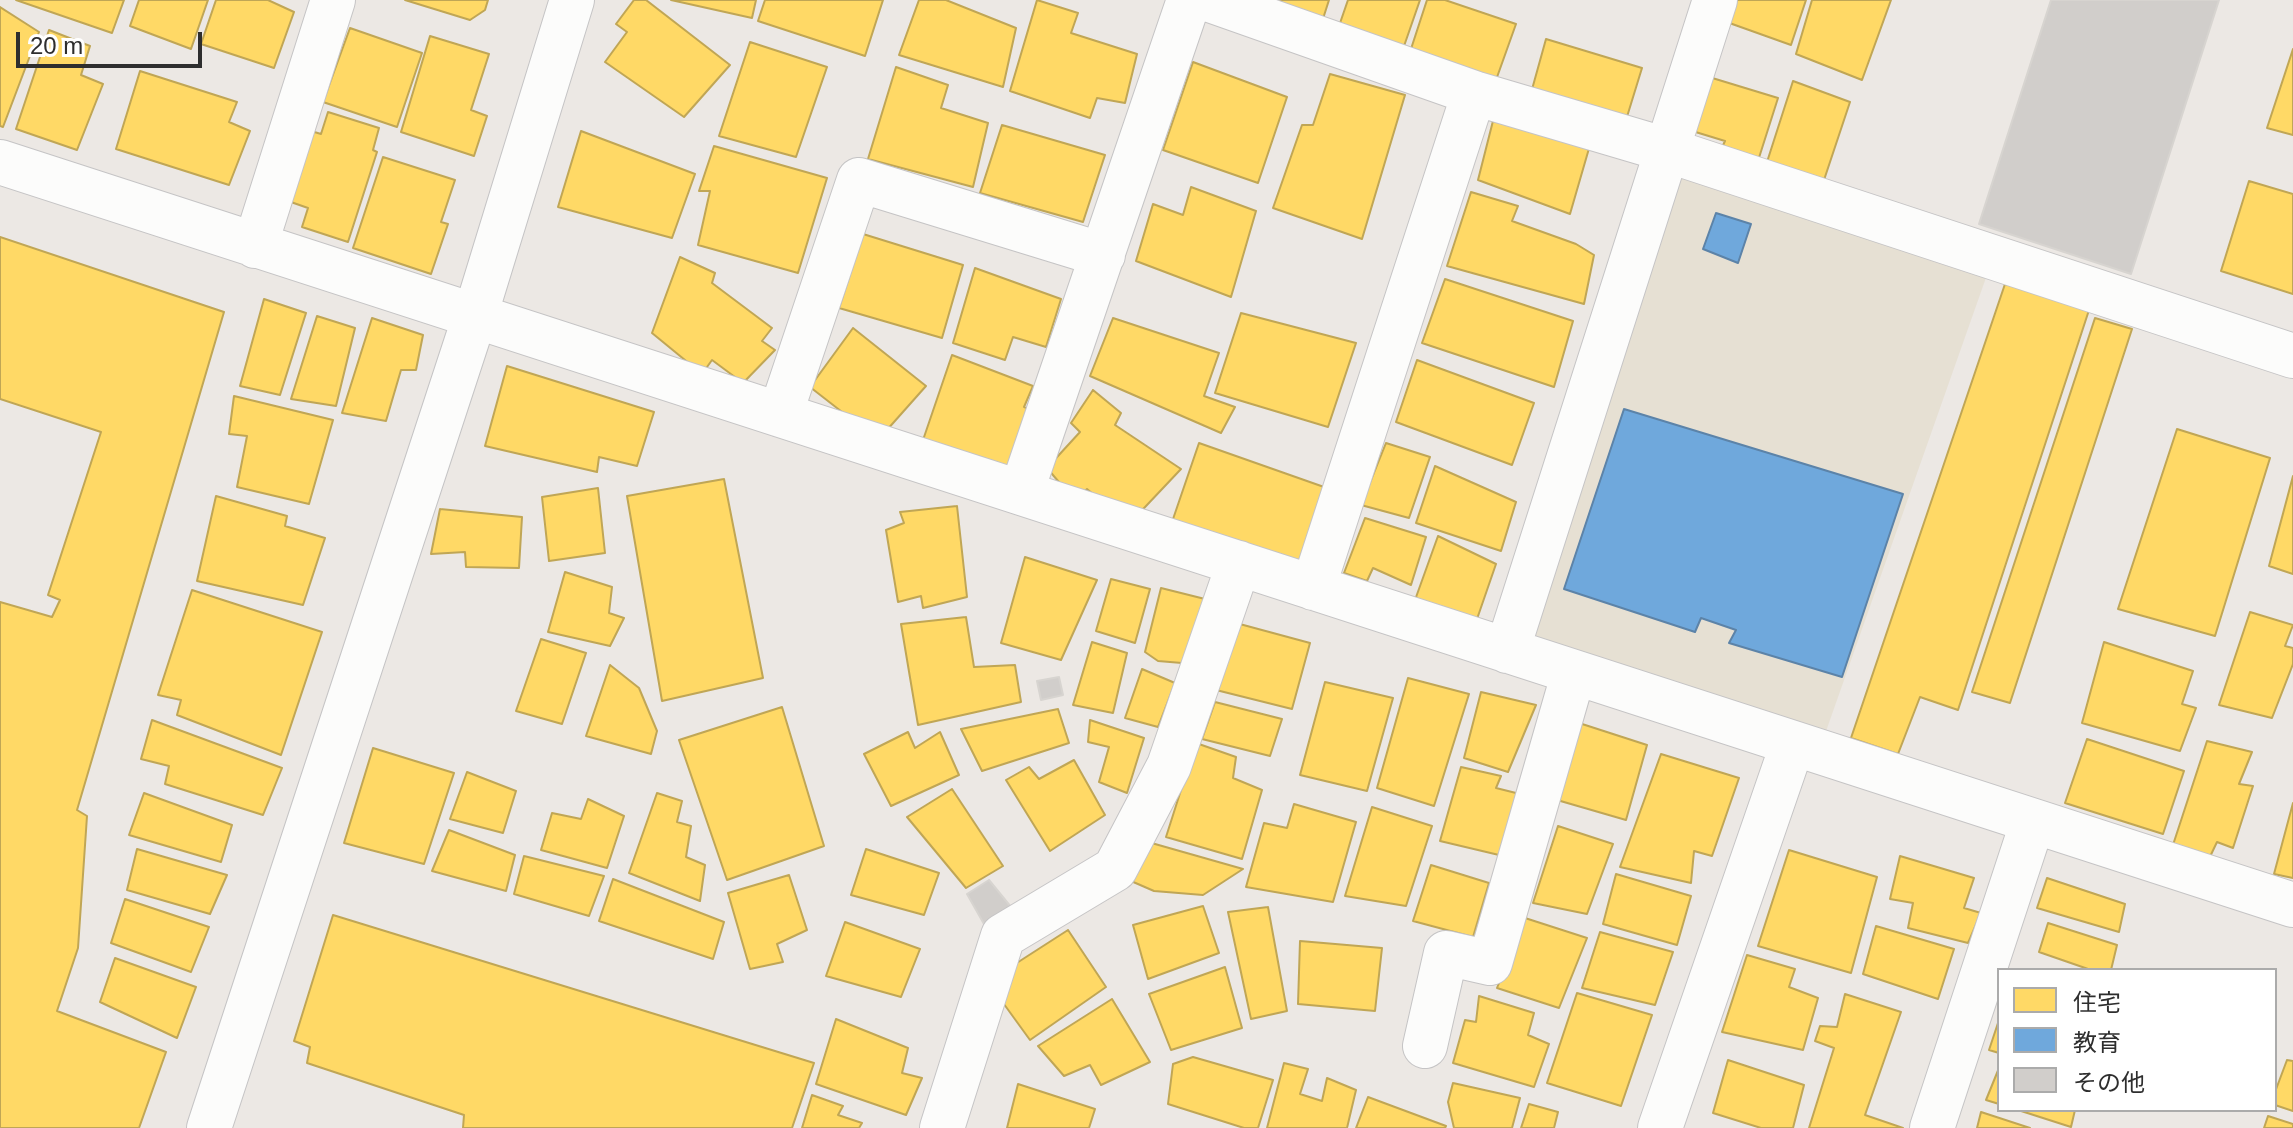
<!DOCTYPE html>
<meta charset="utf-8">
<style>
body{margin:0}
#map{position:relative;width:2293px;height:1128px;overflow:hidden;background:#ece8e4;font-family:Arial,"Noto Sans JP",sans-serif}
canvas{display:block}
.legend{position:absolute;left:1997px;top:968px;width:280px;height:144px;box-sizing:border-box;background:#fff;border:2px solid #ababab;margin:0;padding:10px 14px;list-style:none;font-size:24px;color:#2e2e2e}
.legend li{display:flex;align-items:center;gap:16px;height:40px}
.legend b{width:40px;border:2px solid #ababab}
.scale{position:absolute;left:16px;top:32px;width:186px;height:36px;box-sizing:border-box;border:4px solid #2e2e2e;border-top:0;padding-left:10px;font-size:24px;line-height:28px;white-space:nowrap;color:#2e2e2e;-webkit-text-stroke:6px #fff;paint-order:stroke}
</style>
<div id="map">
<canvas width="2293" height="1128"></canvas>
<ul class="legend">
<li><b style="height:22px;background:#ffd966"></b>住宅</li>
<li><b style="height:22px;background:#6fa8dc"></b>教育</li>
<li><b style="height:22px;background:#d1cecb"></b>その他</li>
</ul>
<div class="scale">20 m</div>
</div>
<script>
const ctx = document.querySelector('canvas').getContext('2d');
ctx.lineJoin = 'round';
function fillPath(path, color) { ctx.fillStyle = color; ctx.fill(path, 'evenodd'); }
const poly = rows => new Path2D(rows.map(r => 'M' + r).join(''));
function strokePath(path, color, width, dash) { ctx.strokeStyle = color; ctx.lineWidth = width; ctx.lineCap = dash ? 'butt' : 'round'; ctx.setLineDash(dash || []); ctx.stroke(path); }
fillPath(poly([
 [1673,170,1988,272,1825,734,1526,644]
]), '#e6e0d3');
const homes = poly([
 [16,0,124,0,112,33,16,0],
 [139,0,208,0,191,49,130,26,139,0],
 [216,0,268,0,294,12,274,68,201,44,216,0],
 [405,0,488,0,485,10,470,20,405,0],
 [634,0,646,0,730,65,684,117,605,62,627,32,616,24,634,0],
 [671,0,756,0,752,18,671,0],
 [765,0,883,0,865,56,758,21,765,0],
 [919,0,946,0,1016,28,1003,87,899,55,919,0],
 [1037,0,1078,13,1071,33,1137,54,1125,103,1097,98,1090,118,1010,91,1037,0],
 [1271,0,1329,0,1321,25,1271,0],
 [1348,0,1420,0,1403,49,1339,26,1348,0],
 [1427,0,1445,0,1516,24,1496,80,1410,52,1427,0],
 [1728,0,1806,0,1791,45,1721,20,1728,0],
 [1812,0,1891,0,1862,80,1796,54,1812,0],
 [0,7,39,32,3,127,0,126,0,7],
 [350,28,422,53,397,127,323,102,350,28],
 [49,30,90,46,81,75,103,84,77,150,16,129,49,30],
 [430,36,489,54,471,110,487,116,474,156,401,132,430,36],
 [1546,39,1642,68,1626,120,1531,93,1546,39],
 [750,42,827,67,796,157,719,136,750,42],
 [2293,49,2293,135,2267,128,2293,49],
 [1193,62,1287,97,1258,183,1163,150,1193,62],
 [896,67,948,85,941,108,988,123,973,187,868,159,896,67],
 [140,71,237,102,229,122,250,131,229,185,116,149,140,71],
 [1330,74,1405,95,1362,239,1273,208,1302,125,1313,125,1330,74],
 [1709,77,1778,98,1757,164,1719,154,1725,141,1689,130,1709,77],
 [1793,81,1850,102,1824,180,1767,162,1793,81],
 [328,112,379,128,373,150,377,152,348,242,302,227,308,208,288,201,311,131,321,134,328,112],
 [1495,113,1590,145,1570,214,1478,180,1495,113],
 [1002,125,1105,155,1083,222,980,193,1002,125],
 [581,131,695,174,672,238,558,207,581,131],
 [714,146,827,178,798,273,698,245,710,191,699,191,714,146],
 [383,157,455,180,441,222,448,224,431,274,353,248,383,157],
 [2249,181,2293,194,2293,294,2221,271,2249,181],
 [1191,187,1256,211,1231,297,1136,261,1153,204,1183,215,1191,187],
 [1471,192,1518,206,1512,221,1576,244,1594,255,1584,304,1447,266,1471,192],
 [863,234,963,265,942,338,839,308,863,234],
 [0,237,224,312,77,810,87,816,78,948,57,1011,166,1052,139,1128,0,1128,0,602,52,617,60,600,48,595,101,432,0,399,0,237],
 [680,257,715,273,712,283,772,328,762,341,775,350,743,383,712,360,702,374,652,333,680,257],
 [975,268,1061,299,1046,347,1013,337,1005,360,953,343,975,268],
 [1445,279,1573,321,1554,387,1422,343,1445,279],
 [2005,284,2090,307,1958,710,1920,697,1898,754,1851,738,2005,284],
 [264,299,306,313,280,395,240,386,264,299],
 [1241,313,1356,343,1328,427,1215,393,1241,313],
 [317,316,355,328,336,406,291,399,317,316],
 [372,318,423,335,416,370,401,370,386,421,342,413,372,318],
 [1113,318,1219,353,1204,396,1235,407,1221,433,1090,376,1113,318],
 [2095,318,2132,329,2010,703,1972,692,2095,318],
 [853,328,926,386,878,440,810,387,853,328],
 [952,355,1033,386,1024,407,1033,412,1012,469,922,443,952,355],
 [1417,360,1534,403,1512,465,1396,422,1417,360],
 [507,366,654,412,637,466,599,457,597,472,485,446,507,366],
 [1093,390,1121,413,1115,425,1181,469,1129,524,1087,489,1075,501,1047,468,1080,432,1071,423,1093,390],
 [234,396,333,420,309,504,237,487,247,436,229,434,234,396],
 [2177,429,2270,458,2215,636,2118,609,2177,429],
 [1199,443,1324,487,1306,564,1172,522,1199,443],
 [1386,443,1430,457,1409,518,1361,505,1386,443],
 [1435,466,1516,502,1501,551,1416,523,1435,466],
 [2293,476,2293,574,2269,566,2293,476],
 [724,479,763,678,662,701,627,496,724,479],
 [598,488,605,553,549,561,542,497,598,488],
 [216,496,287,516,285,526,325,538,303,605,197,581,216,496],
 [957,506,967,597,923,608,921,596,898,602,886,530,904,523,900,512,957,506],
 [440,509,522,517,519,568,466,567,465,552,431,554,440,509],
 [1365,518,1426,537,1411,585,1373,568,1367,581,1344,573,1365,518],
 [1438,536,1496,564,1477,619,1415,600,1438,536],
 [1025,557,1097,580,1061,660,1001,643,1025,557],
 [565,572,612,587,609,613,624,618,610,646,548,632,565,572],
 [1111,579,1150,589,1135,643,1096,631,1111,579],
 [1161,588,1205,599,1182,663,1158,661,1145,652,1161,588],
 [192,590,322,632,281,755,177,715,181,700,158,695,192,590],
 [2250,612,2293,625,2285,646,2293,648,2293,664,2272,718,2219,705,2250,612],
 [966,617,974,667,1015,665,1021,702,918,725,901,624,966,617],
 [1236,623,1310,643,1292,709,1216,690,1236,623],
 [541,639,586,653,562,724,516,711,541,639],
 [1092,642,1127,653,1113,713,1073,705,1092,642],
 [2104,642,2193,671,2182,704,2196,708,2180,751,2082,723,2104,642],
 [610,665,639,688,657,731,651,754,586,736,610,665],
 [1142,669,1175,683,1158,727,1125,718,1142,669],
 [1408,678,1469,694,1434,806,1377,788,1408,678],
 [1325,682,1393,698,1367,791,1300,775,1325,682],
 [1481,692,1536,705,1508,772,1464,758,1481,692],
 [1215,702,1282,719,1270,756,1202,739,1215,702],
 [782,707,824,846,727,880,679,740,782,707],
 [1058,709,1069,743,982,771,961,729,1058,709],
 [152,720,282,768,263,815,165,784,169,766,141,759,152,720],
 [1090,720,1144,738,1127,793,1099,782,1109,747,1088,742,1090,720],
 [1579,723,1647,745,1626,820,1557,800,1579,723],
 [908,732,915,748,940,732,959,775,891,806,864,754,908,732],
 [2087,739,2184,771,2163,834,2065,803,2087,739],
 [2207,741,2252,752,2239,784,2253,786,2233,848,2217,842,2207,863,2172,848,2207,741],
 [1196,743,1236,757,1233,778,1262,790,1242,859,1166,837,1196,743],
 [373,748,454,773,424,864,344,843,373,748],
 [1661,754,1739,778,1712,856,1694,851,1691,883,1620,867,1661,754],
 [1074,760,1105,815,1050,851,1006,780,1029,767,1039,779,1074,760],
 [1461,767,1501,776,1496,788,1520,794,1499,855,1440,841,1461,767],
 [467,772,516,791,503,833,450,819,467,772],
 [952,789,1003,866,966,888,907,817,952,789],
 [144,793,232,825,221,862,129,835,144,793],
 [657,793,682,801,677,822,691,826,686,857,705,865,700,901,629,873,657,793],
 [588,799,624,816,607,868,541,850,552,813,581,819,588,799],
 [2293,803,2293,878,2274,874,2293,803],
 [1294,804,1356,822,1333,902,1246,887,1264,823,1287,828,1294,804],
 [1372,807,1432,826,1406,906,1345,896,1372,807],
 [1558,826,1613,844,1587,914,1533,903,1558,826],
 [449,830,515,855,506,891,432,871,449,830],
 [1148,842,1243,869,1203,895,1154,891,1131,881,1148,842],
 [137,849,227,875,210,914,127,890,137,849],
 [866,849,939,873,924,915,851,895,866,849],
 [1789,850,1877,877,1851,973,1758,946,1789,850],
 [524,856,604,876,589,916,514,894,524,856],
 [1900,856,1974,878,1964,908,1981,913,1968,943,1908,928,1913,903,1890,899,1900,856],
 [1431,865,1489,883,1473,937,1413,921,1431,865],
 [1616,874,1691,896,1677,945,1603,924,1616,874],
 [789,875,807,930,777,944,783,962,750,969,728,893,789,875],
 [2047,878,2125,904,2119,932,2037,908,2047,878],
 [613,879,724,922,713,959,599,921,613,879],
 [125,899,209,927,191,972,111,943,125,899],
 [1203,906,1219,953,1148,979,1133,925,1203,906],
 [1268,907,1287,1011,1251,1019,1228,912,1268,907],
 [333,915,814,1063,792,1128,463,1128,464,1115,307,1063,310,1047,294,1041,333,915],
 [1525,918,1587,938,1559,1008,1497,988,1525,918],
 [845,922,920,949,901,997,826,976,845,922],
 [2048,923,2117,945,2111,970,2091,970,2039,952,2048,923],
 [1876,926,1954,949,1938,999,1863,974,1876,926],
 [1068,930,1106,987,1030,1040,1001,1000,1009,968,1068,930],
 [1600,932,1673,952,1655,1005,1582,988,1600,932],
 [1300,941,1382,948,1375,1011,1298,1004,1300,941],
 [1747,955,1795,969,1789,987,1818,998,1803,1050,1722,1032,1747,955],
 [115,958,196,987,177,1038,100,1002,115,958],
 [1225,967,1242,1028,1171,1050,1149,994,1225,967],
 [1577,993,1652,1015,1621,1106,1547,1083,1577,993],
 [1845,994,1901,1012,1865,1115,1903,1128,1809,1128,1834,1048,1815,1041,1820,1026,1837,1027,1845,994],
 [1479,996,1534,1013,1528,1035,1549,1044,1534,1087,1453,1063,1465,1020,1476,1022,1479,996],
 [1112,999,1150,1062,1101,1085,1090,1065,1064,1076,1038,1046,1112,999],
 [836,1019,908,1048,902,1073,922,1078,906,1115,816,1084,836,1019],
 [1999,1020,1999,1053,1989,1050,1999,1020],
 [1193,1057,1273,1080,1258,1128,1244,1128,1168,1104,1173,1064,1193,1057],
 [1728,1060,1804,1085,1793,1128,1761,1128,1713,1113,1728,1060],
 [2287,1060,2293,1061,2293,1111,2275,1105,2275,1092,2287,1060],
 [1284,1063,1308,1069,1300,1094,1322,1101,1327,1078,1356,1090,1347,1128,1267,1128,1284,1063],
 [1999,1068,1999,1104,1986,1100,1999,1068],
 [1453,1083,1520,1098,1512,1128,1454,1128,1448,1102,1453,1083],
 [1018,1084,1095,1109,1089,1128,1007,1128,1018,1084],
 [812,1095,843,1106,838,1115,862,1123,859,1128,802,1128,812,1095],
 [1368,1097,1446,1126,1445,1128,1356,1128,1368,1097],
 [1529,1104,1558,1112,1554,1128,1521,1128,1529,1104],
 [2018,1110,2075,1110,2071,1127,2018,1110],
 [1981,1112,2030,1128,1977,1128,1981,1112],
 [2268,1116,2293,1124,2293,1128,2264,1128,2268,1116]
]);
fillPath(homes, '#ffd966');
strokePath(homes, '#c0a655', 2);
const schools = poly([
 [1716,213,1751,224,1738,263,1703,249,1716,213],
 [1624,409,1903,494,1842,677,1729,643,1736,630,1701,618,1695,632,1564,589,1624,409]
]);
fillPath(schools, '#6fa8dc');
strokePath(schools, '#5c83a8', 2);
const building = poly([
 [2051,0,2219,0,2131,274,1979,224,2051,0],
 [1059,677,1063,695,1041,700,1037,681,1059,677],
 [989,880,1011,907,984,924,967,894,989,880]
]);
fillPath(building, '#d1cecb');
strokePath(building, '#d7d4d0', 2);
const minor = poly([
 [1210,0,1474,93,1667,150,2293,356],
 [0,162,2293,905],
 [255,246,333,0],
 [780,415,859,180,1103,255],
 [1021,493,1189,0],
 [1313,588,1474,93],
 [1507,651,1715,0],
 [1425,1046,1446,953,1490,963,1574,672],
 [209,1128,475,316,572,0],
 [942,1128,1003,936,1115,869,1169,766,1239,563],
 [1660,1128,1793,743],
 [1932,1128,2033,821]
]);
strokePath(minor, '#c5c4c5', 46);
strokePath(minor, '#fcfcfb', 44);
</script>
